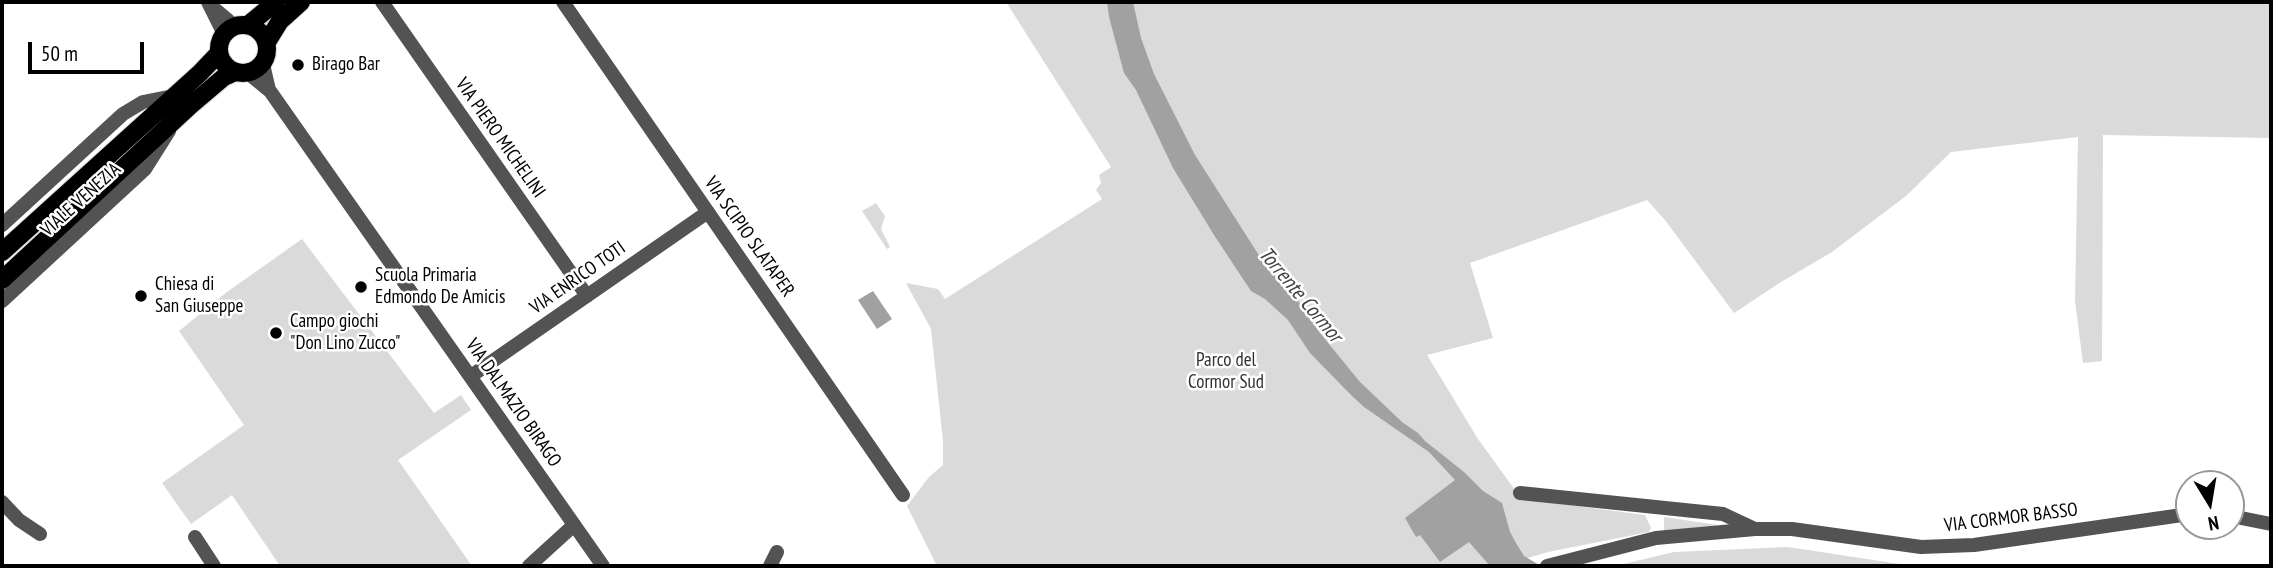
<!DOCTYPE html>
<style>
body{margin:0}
#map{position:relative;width:2273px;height:568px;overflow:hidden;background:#fff;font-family:"PT Sans Narrow",sans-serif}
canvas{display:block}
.frame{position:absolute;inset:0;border:4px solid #000;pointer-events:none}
.north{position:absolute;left:2175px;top:470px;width:70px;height:70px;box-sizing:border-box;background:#fff;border:2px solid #999;border-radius:50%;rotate:169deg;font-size:19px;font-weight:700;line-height:28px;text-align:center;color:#000}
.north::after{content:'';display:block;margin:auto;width:24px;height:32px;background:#000;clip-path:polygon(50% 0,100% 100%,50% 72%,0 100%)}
.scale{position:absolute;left:28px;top:42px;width:116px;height:32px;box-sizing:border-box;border:4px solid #000;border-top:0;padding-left:9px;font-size:21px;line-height:24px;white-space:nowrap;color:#000;-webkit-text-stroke:5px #fff;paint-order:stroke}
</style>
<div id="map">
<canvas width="2273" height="568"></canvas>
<div class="frame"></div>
<div class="north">N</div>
<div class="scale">50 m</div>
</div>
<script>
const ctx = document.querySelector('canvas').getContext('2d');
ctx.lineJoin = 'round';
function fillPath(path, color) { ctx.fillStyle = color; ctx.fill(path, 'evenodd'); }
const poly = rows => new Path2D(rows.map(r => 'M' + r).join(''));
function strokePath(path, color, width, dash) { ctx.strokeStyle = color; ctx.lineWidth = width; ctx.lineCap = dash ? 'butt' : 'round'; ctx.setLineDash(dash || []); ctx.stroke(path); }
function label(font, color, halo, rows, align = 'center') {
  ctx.font = font + ' "PT Sans Narrow",sans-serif'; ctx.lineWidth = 5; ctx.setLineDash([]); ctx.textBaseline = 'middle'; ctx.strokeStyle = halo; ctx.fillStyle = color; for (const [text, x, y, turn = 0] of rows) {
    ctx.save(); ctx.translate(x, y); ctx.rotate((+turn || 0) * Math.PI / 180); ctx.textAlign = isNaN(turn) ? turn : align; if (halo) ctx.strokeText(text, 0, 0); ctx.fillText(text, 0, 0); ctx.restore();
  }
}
fillPath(poly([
 [1006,2,2271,2,2271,138,2103,135,2102,361,2083,363,2075,301,2078,137,1951,152,1906,196,1832,252,1781,282,1734,313,1665,220,1647,200,1470,263,1493,338,1427,355,1478,439,1515,490,1553,503,1645,515,1651,528,1649,532,1548,552,1501,566,937,566,907,506,929,477,943,465,943,441,931,329,906,283,938,289,945,299,1102,199,1096,190,1101,183,1099,175,1111,167],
 [876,203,885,216,881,229,890,247,887,249,862,211],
 [302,239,434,413,461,395,471,410,398,460,472,566,280,566,232,495,191,524,162,483,244,425,179,331,227,292],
 [1664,517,1718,525,1664,531],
 [1788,547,1913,566,1615,566,1674,552]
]), '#dadada');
fillPath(poly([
 [1107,2,1133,2,1141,38,1154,74,1195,155,1267,268,1294,295,1320,333,1360,382,1402,422,1418,433,1425,441,1464,472,1483,491,1502,503,1510,532,1516,543,1524,556,1541,566,1490,566,1469,542,1440,562,1420,535,1416,537,1405,518,1455,480,1429,452,1364,407,1351,395,1310,353,1288,320,1265,299,1251,291,1214,235,1173,168,1136,90,1124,73,1109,17],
 [873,291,892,319,877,329,858,300]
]), '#a1a1a1');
const primary = poly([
 '219 49a24 24 0 1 1 48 0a24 24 0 1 1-48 0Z',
 [248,25,276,2],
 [267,42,280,21,301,2],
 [2,252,200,73,219,53],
 [2,280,191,105,224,77,235,72]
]);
strokePath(primary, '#dbdbdb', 20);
strokePath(poly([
 [382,2,587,296],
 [563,2,903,495],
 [2,225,123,114,143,102,173,96],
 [2,301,145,169,169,131],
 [471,376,708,212],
 [1520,493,1723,514,1755,529],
 [2,502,19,520,40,534],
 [195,537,214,566],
 [529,566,574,525],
 [770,566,777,552]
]), '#535353', 14);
strokePath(poly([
 [208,2,224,34],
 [216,10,235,26],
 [263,64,269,90],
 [248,73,270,91,603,566],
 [2231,516,2271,524],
 [1547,566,1656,538,1755,529,1792,529,1921,547,1974,545,2189,514]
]), '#535353', 14);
strokePath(primary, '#000', 18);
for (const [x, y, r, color] of [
 [298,65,7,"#000"],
 [361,287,7,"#000"],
 [141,296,7,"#000"],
 [276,333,7,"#000"]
]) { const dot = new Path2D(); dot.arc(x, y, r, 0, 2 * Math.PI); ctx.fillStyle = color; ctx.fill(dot); strokePath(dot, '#fff', 2.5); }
label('19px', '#000', '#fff', [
 ["Birago Bar",312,65],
 ["Scuola Primaria",375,276],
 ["Edmondo De Amicis",375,298],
 ["Chiesa di",155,285],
 ["San Giuseppe",155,307],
 ["Campo giochi",290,322],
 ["\"Don Lino Zucco\"",290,344]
], 'left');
label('19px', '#000', '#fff', [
 ["VIA PIERO MICHELINI",500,138,55],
 ["VIALE VENEZIA",81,200,-42],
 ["VIA SCIPIO SLATAPER",749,237,55],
 ["VIA ENRICO TOTI",578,278,-35],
 ["VIA DALMAZIO BIRAGO",513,403,55],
 ["VIA CORMOR BASSO",2011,518,-7]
]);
label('19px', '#313131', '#fff', [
 ["Parco del",1226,361],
 ["Cormor Sud",1226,383]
]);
label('italic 21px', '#424242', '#fff', [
 ["Torrente Cormor",1300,295,50]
]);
</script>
